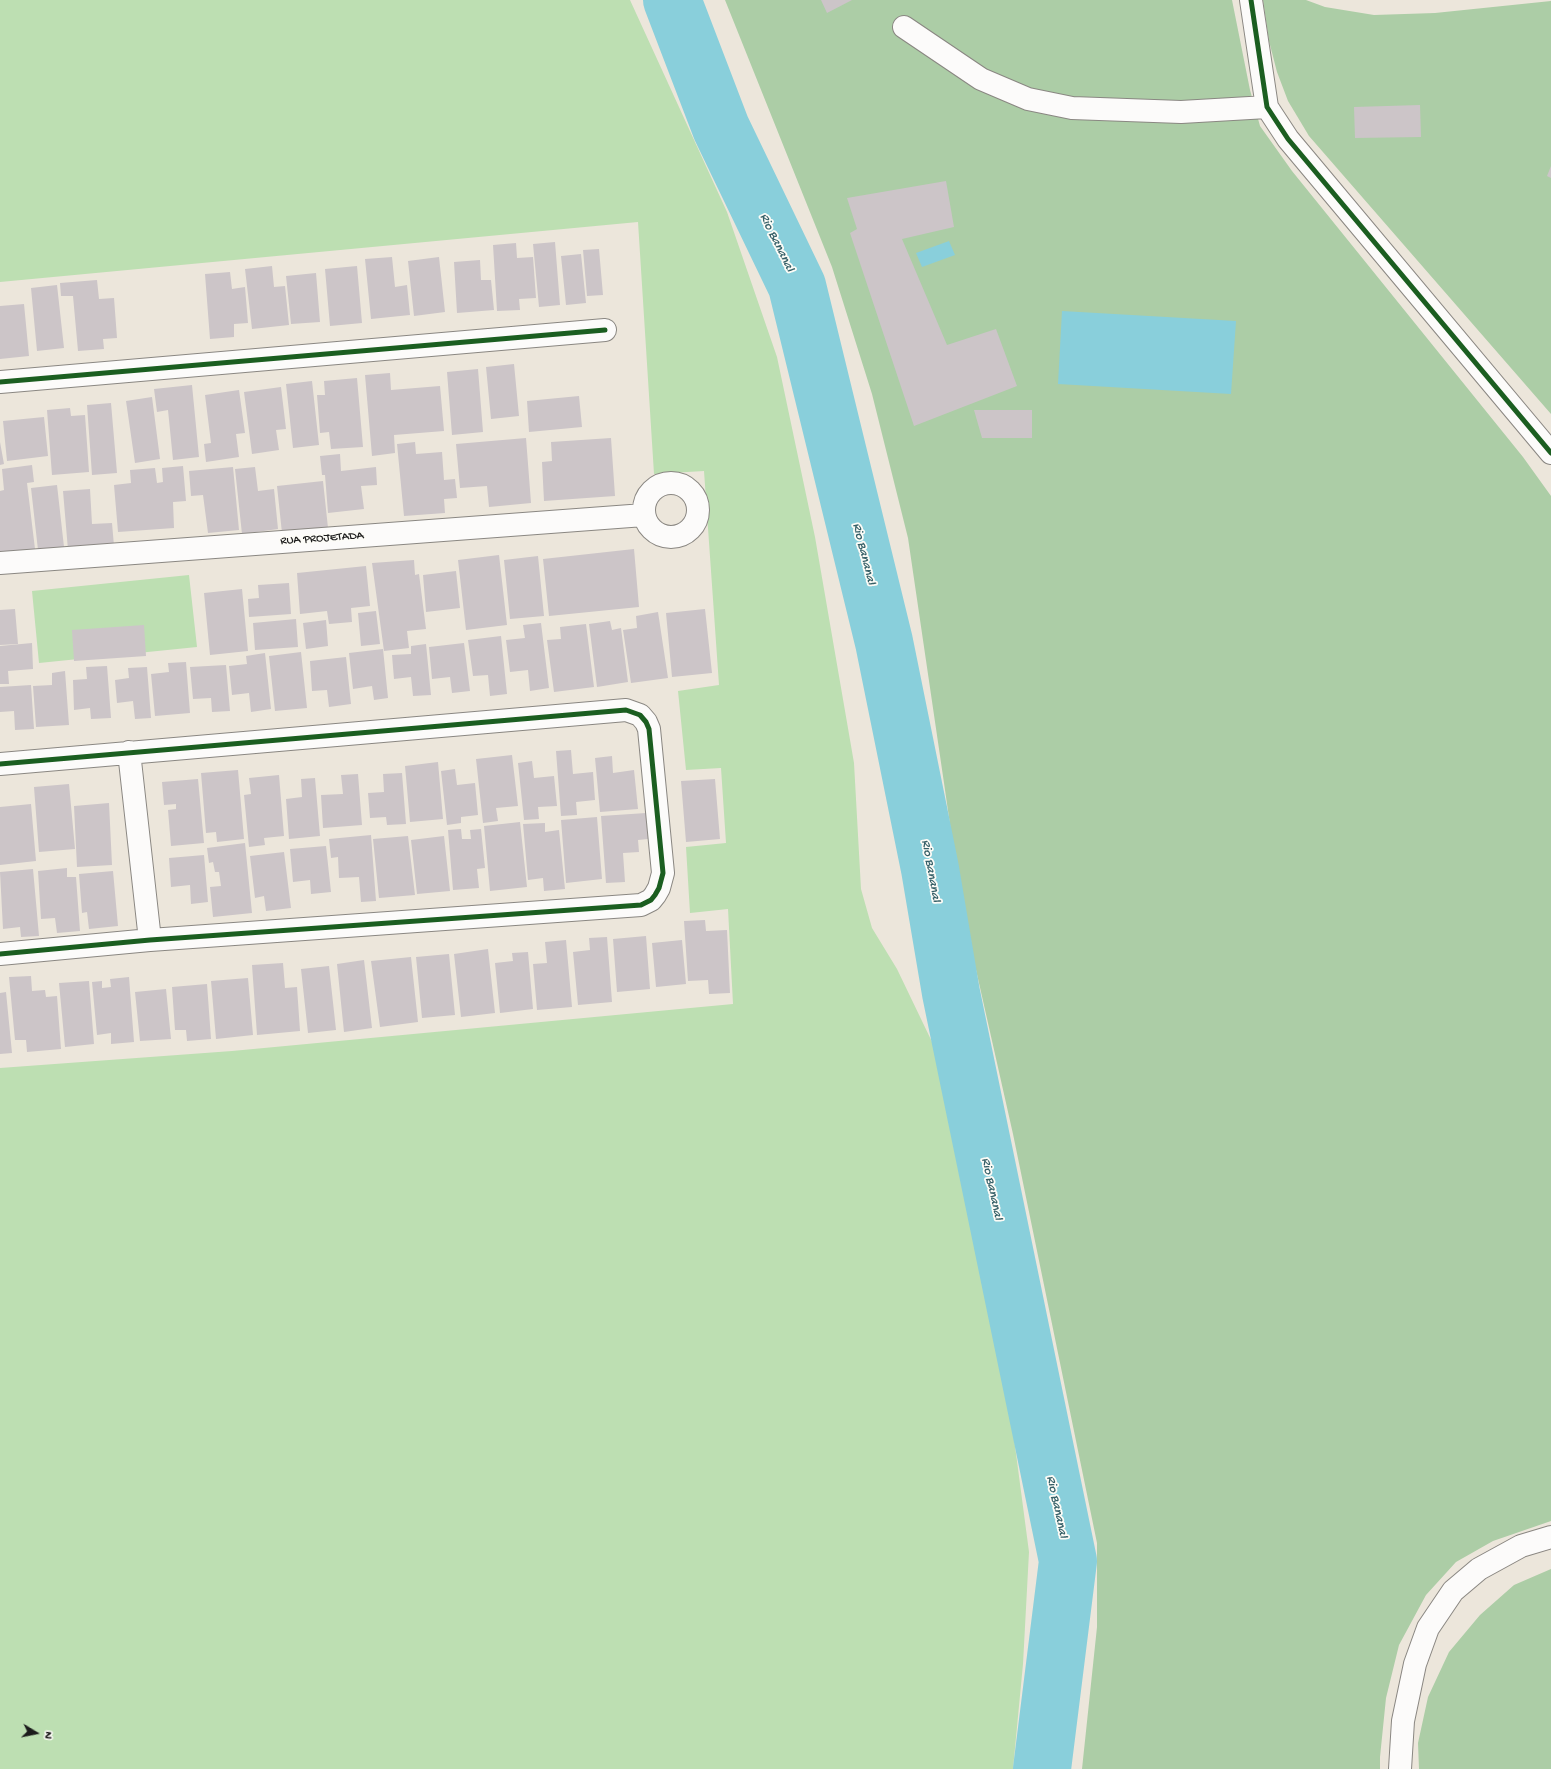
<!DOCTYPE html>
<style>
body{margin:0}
#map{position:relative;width:1551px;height:1769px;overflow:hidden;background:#ece6db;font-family:"Gochi Hand",sans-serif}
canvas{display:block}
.north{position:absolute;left:16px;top:1713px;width:40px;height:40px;-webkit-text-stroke:3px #fdfcf7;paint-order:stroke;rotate:100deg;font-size:11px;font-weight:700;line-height:16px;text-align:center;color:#1c1c1c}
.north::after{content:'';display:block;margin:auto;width:14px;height:18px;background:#1c1c1c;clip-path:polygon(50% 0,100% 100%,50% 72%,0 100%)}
</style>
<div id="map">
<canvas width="1551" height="1769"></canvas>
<div class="north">N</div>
</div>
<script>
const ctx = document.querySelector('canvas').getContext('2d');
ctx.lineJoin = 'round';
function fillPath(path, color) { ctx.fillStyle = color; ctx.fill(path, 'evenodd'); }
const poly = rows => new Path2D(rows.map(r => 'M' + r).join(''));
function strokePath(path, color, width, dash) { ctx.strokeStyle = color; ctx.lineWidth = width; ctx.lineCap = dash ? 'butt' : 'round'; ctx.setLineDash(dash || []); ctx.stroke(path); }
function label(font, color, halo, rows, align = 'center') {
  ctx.font = font + ' "Gochi Hand",sans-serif'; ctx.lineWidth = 3.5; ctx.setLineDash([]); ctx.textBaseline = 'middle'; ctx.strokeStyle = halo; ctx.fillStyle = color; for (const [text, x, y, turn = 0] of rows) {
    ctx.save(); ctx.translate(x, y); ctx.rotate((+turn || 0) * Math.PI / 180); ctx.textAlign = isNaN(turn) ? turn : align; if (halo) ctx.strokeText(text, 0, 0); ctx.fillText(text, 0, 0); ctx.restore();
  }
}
fillPath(poly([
 [0,0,630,0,727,212,777,357,815,537,854,763,861,889,872,928,897,969,934,1046,962,1136,1008,1393,1029,1552,1023,1664,1013,1769,0,1769,0,1068,232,1051,733,1004,728,909,690,913,686,847,726,843,721,768,686,770,678,691,719,685,704,471,654,474,638,222,0,282],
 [189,575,197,647,39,663,32,591]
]), '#bddfb2');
fillPath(poly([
 [725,0,1232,0,1250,90,1260,126,1292,171,1523,457,1551,496,1551,1521,1493,1541,1456,1562,1426,1595,1399,1645,1386,1698,1380,1757,1380,1769,1082,1769,1097,1627,1097,1543,1013,1134,972,952,957,873,944,783,908,538,872,394,832,267],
 [1263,0,1306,0,1325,7,1374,15,1435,13,1551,1,1551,414,1309,136,1288,101,1277,72,1269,41],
 [1551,1569,1551,1769,1419,1769,1418,1743,1428,1697,1449,1652,1480,1615,1514,1585]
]), '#accda6');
fillPath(poly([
 [949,241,955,255,922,267,916,253],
 [1062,311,1236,321,1231,394,1058,384]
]), '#89cfdb');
strokePath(poly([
 [672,0,721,128,797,286,884,642,930,869,951,993,1068,1561,1042,1769]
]), '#89cfdb', 58);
fillPath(poly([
 [821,0,852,0,827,13],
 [1420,105,1421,137,1355,138,1354,107],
 [1551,166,1551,178,1547,176],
 [946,181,954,227,902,239,947,345,996,329,1017,386,914,426,850,233,857,229,847,198],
 [555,242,560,305,539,307,533,244],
 [516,243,517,258,533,257,536,298,519,299,520,310,497,311,493,245],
 [599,249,603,295,587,296,583,250],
 [581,254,586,303,566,305,561,256],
 [392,257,395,287,407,285,410,315,371,319,365,259],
 [439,257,445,312,414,316,408,261],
 [480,260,481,280,491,280,494,310,457,313,454,262],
 [272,266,274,287,285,286,289,325,252,329,245,269],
 [357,266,362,323,330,326,325,269],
 [230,272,232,289,245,287,248,323,234,324,234,337,210,339,205,274],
 [316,273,320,322,291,324,286,276],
 [97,280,99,299,114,298,117,338,103,339,104,349,78,351,73,296,61,296,60,283],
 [57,285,64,348,37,351,31,288],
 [24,304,29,356,0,359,0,306],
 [514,364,519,416,491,419,486,367],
 [478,369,483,432,452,435,447,372],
 [390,373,391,390,440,386,444,431,394,435,395,453,372,456,365,375],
 [357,378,363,447,331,449,329,432,320,433,317,395,325,395,324,381],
 [312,381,319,445,293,448,286,384],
 [192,385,199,457,173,460,168,410,157,412,154,389],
 [281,387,286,429,276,430,279,450,252,454,244,392],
 [239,390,245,433,236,434,239,457,206,462,204,444,211,443,205,395],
 [579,396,582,427,529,432,527,401],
 [152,397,160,459,135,463,126,401],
 [111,403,117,473,92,475,87,405],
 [70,408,71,416,85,415,89,472,52,475,47,410],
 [974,410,1032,410,1032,438,982,438],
 [44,417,48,456,7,461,3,421],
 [526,438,531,503,489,507,487,486,460,488,456,444],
 [611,438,615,496,544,501,542,462,552,461,551,442],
 [0,442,4,464,0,465],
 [415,442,416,454,442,452,444,480,455,479,457,498,444,499,445,513,404,516,397,444],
 [340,454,341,471,376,467,377,485,361,486,364,509,328,513,325,475,322,475,320,456],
 [32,465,34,482,27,483,35,549,0,553,0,491,4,490,2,469],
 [183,466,186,501,173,502,174,528,118,532,114,485,131,483,130,470,155,468,157,483,163,482,162,468],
 [233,467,239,530,208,533,203,495,191,496,189,471],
 [255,467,258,491,274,489,278,529,242,534,235,469],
 [323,481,328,528,282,533,277,486],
 [57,485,64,547,38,550,31,488],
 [90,489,92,524,112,523,114,546,68,550,63,491],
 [634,549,639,607,549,616,543,559],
 [499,555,507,625,466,630,458,560],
 [538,556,544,616,510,619,504,560],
 [414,560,415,575,419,574,426,629,407,631,409,648,384,651,372,563],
 [366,566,370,606,351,608,352,622,329,624,327,611,300,614,297,573],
 [456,571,460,608,426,612,423,575],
 [289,583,291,614,249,617,248,599,259,598,258,585],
 [242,589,248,651,210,655,204,593],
 [15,609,18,644,0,645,0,610],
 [705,609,712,673,672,677,666,613],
 [376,611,380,644,361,646,358,613],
 [658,612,668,678,631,683,623,630,637,628,636,616],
 [296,619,298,647,255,650,253,623],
 [326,620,328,646,306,649,303,623],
 [610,621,612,630,621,628,628,682,597,687,589,624],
 [541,623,549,688,530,691,528,670,510,672,506,640,525,638,523,625],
 [586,624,594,687,554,692,547,640,561,639,560,627],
 [144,625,146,656,74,661,72,630],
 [501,636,507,694,490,696,488,675,473,676,468,640],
 [32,643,33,669,8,671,9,684,0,684,0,646],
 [464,643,470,691,452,693,450,677,432,679,429,647],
 [426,644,431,695,413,696,411,677,394,679,392,655,411,654,411,646],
 [383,649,388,698,374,700,372,686,353,689,349,653],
 [301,652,307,708,275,711,269,656],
 [265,653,271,709,251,712,249,693,232,695,229,666,247,664,246,656],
 [346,657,351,704,329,707,327,690,312,691,310,661],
 [186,662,190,713,155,716,151,674,169,672,168,663],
 [226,665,230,711,212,712,211,698,193,699,190,667],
 [107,666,111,718,91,719,90,708,74,710,73,680,87,679,86,667],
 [147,667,151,718,135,719,133,701,117,703,115,680,129,678,128,668],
 [65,671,69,725,36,727,33,686,52,685,52,673],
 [31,685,34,729,15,730,14,711,0,712,0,687],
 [571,750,573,774,593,772,595,800,576,802,577,815,561,816,556,751],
 [512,755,518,806,496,808,498,821,483,823,476,759],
 [612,756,613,773,634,770,638,809,600,812,595,758],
 [532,761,534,778,554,776,557,806,538,807,539,819,524,820,518,763],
 [438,762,443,819,410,822,405,766],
 [455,769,457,785,475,783,478,815,461,817,461,823,447,825,441,771],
 [238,770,244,839,217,842,216,832,206,833,201,773],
 [402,773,406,824,387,825,386,817,370,818,368,793,384,792,383,774],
 [358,774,362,825,323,828,321,795,343,794,341,775],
 [279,775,284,836,264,838,265,845,249,847,244,795,251,794,249,778],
 [315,778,320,836,289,839,286,799,302,797,301,779],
 [198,779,204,843,171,846,168,810,176,809,176,804,164,805,162,782],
 [715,779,720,839,686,842,681,781],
 [69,784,75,849,39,852,34,787],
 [109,803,112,865,77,867,74,806],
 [31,804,36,861,0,865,0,807],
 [646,813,648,839,638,840,639,852,623,853,625,882,606,883,601,816],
 [597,817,602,879,566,883,561,820],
 [520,822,527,887,490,891,484,826],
 [545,823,545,832,559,830,565,889,544,891,543,878,528,880,523,824],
 [461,829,462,839,471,839,470,830,481,829,485,868,477,869,479,888,453,890,448,830],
 [371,835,376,901,361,902,359,877,339,878,338,857,331,858,329,839],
 [408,836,415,895,379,898,373,839],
 [444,836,450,891,417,894,411,840],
 [245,843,252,913,213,917,210,887,221,886,219,872,215,872,213,862,209,863,207,848],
 [326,846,331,892,311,894,310,880,293,882,290,849],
 [284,852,291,908,266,911,264,896,255,898,250,856],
 [204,855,208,902,191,904,190,885,171,887,169,858],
 [67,868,67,877,76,877,80,931,57,933,55,918,41,919,38,871],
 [33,869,39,936,21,937,20,927,3,929,0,872],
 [113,871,118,926,89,929,87,912,82,913,79,874],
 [705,920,706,931,727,930,730,993,709,994,708,980,688,981,684,921],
 [646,936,650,989,617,992,613,939],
 [607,937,612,1002,578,1005,573,952,590,950,589,938],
 [566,940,572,1007,537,1010,533,964,547,963,545,942],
 [682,940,686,984,656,987,652,943],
 [488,949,495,1013,461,1017,454,954],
 [528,952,533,1009,500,1013,495,963,513,961,512,953],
 [449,954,455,1015,422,1018,416,957],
 [411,957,418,1022,380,1027,371,961],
 [364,960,372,1028,344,1032,337,964],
 [283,963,285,988,297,987,300,1031,257,1035,252,965],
 [329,966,336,1030,308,1033,301,969],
 [31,976,32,991,45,990,46,997,57,996,61,1049,27,1052,26,1040,15,1040,9,977],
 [129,977,134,1042,111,1044,111,1033,97,1035,92,982,102,981,102,988,111,987,110,979],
 [248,978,253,1035,216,1039,211,981],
 [89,981,94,1044,65,1047,59,983],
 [207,984,211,1039,187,1041,186,1030,175,1030,172,987],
 [166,989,171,1039,140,1041,135,992],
 [6,992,12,1053,0,1054,0,993]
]), '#ccc5c8');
const minor = poly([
 [1251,0,1267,107,1288,139,1551,453],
 [904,27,981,79,1028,99,1072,108,1181,112,1267,107],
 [0,382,605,330],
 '644 510a27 27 0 1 1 54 0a27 27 0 1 1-54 0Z',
 [0,563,644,515],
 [129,752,150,940],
 [0,764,626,710,640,715,646,722,649,729,663,873,659,888,655,895,651,900,641,905,150,940,0,954],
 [1400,1769,1403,1721,1415,1664,1428,1628,1453,1591,1479,1569,1521,1546,1551,1537]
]);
strokePath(minor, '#8a8782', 24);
strokePath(minor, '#fcfbfa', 22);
strokePath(poly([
 [1251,0,1267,107,1288,139,1551,453],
 [0,382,605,330],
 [0,764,626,710,640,715,646,722,649,729,663,873,659,888,655,895,651,900,641,905,150,940,0,954]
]), '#1b5e20', 5);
label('12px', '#1c1c1c', '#fdfcf7', [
 ["RUA PROJETADA",322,539,-4]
]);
label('italic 13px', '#366068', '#fdfcf7', [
 ["Rio Bananal",776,243,64],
 ["Rio Bananal",863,554,76],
 ["Rio Bananal",930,871,80],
 ["Rio Bananal",991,1189,78],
 ["Rio Bananal",1056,1507,78]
]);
</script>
